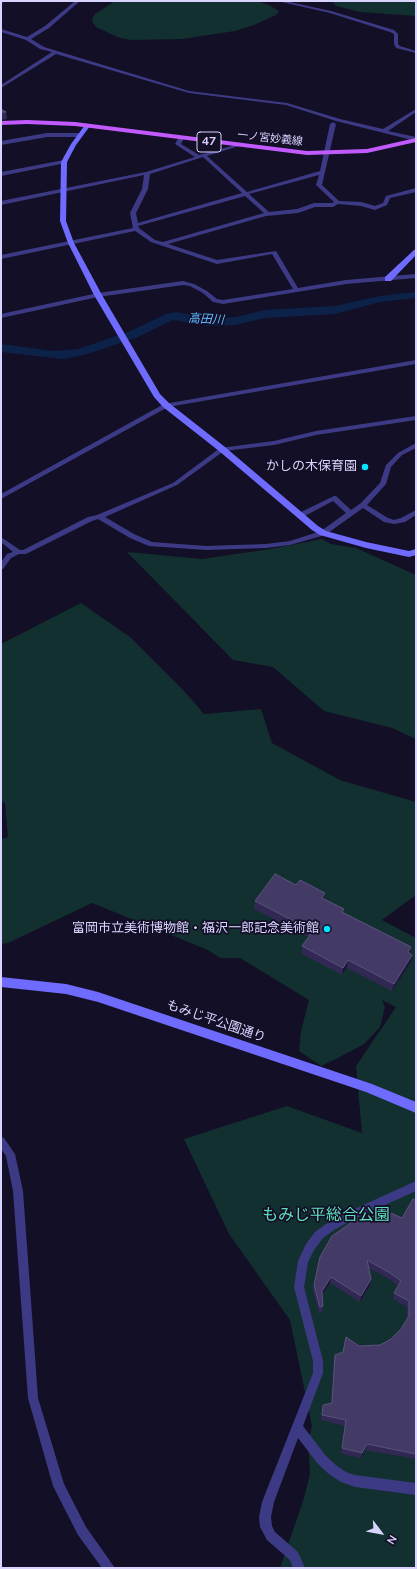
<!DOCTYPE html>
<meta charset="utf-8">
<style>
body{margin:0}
#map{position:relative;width:417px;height:1569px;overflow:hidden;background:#130f26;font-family:"Nunito Sans",sans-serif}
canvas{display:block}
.frame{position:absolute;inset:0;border:2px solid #d9d4ff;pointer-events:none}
.north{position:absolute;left:361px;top:1513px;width:40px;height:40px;-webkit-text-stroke:3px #130f26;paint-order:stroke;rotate:122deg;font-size:11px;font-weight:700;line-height:16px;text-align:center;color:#d9d4ff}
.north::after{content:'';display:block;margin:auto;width:14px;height:18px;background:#d9d4ff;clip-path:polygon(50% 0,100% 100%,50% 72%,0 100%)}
</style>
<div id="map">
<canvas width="417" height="1569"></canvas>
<div class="frame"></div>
<div class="north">N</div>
</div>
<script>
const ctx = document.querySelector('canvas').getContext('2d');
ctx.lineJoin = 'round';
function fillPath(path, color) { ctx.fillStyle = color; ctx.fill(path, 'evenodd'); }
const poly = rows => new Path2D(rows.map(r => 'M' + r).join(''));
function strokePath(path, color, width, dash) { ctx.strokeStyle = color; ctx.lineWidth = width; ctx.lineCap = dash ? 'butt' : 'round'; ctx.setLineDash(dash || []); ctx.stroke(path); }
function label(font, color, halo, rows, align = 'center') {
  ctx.font = font + ' "Nunito Sans","Noto Sans JP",sans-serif'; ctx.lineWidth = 3.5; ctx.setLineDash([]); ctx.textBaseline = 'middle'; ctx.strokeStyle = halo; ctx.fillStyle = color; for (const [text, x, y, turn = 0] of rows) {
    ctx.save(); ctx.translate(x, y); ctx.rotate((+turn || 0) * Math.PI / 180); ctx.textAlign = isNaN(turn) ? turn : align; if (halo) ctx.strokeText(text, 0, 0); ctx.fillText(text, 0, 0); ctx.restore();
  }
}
fillPath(poly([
 [115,1,257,1,269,5,279,11,276,15,254,25,235,31,182,39,131,40,117,37,96,27,93,23,92,18,95,14],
 [332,1,416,1,416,16,360,12,336,6],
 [322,539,331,544,356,548,416,575,416,739,392,728,324,711,273,667,233,660,127,552,202,559,270,549],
 [81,603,130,637,185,692,204,714,261,709,272,743,340,780,416,802,416,895,382,920,416,938,416,1568,280,1568,304,1498,310,1474,308,1441,312,1426,290,1320,229,1234,184,1139,287,1106,362,1133,356,1066,396,1007,382,1000,385,1007,380,1027,364,1044,338,1058,321,1066,299,1051,301,1031,309,1000,240,958,220,958,208,950,92,903,8,943,1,944,1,839,8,837,5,803,1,801,1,644]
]), '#12302f');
fillPath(poly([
 [416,292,416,298,380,302,335,314,265,318,236,325,208,326,173,320,136,338,84,355,63,359,1,352,1,344,53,351,78,349,128,332,166,314,176,312,208,318,236,317,265,310,335,306,380,296,416,292]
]), '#0c2248');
fillPath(poly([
 [1,1,5,1,1,4,1,1],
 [75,1,80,1,49,28,31,39,44,47,189,91,287,103,340,119,383,129,416,109,416,112,388,131,416,137,416,141,336,121,286,105,189,93,56,54,1,88,1,85,52,52,40,49,26,40,1,32,1,29,27,37,45,26,75,1],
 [277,1,285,1,331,11,394,30,398,34,398,44,400,46,416,51,416,53,396,48,394,44,394,34,390,32,330,13,277,1],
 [333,122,336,124,322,185,339,201,361,202,375,206,383,203,386,196,416,188,416,192,390,198,387,205,375,210,361,206,338,204,333,207,315,207,298,213,266,216,168,244,217,260,276,251,298,288,346,280,416,274,416,278,346,284,223,304,213,302,203,293,190,286,183,285,98,297,1,318,1,314,98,293,183,281,194,284,207,291,217,299,223,300,293,289,272,254,217,264,151,242,135,231,1,259,1,255,133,228,130,213,142,189,144,175,1,205,1,201,146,172,195,157,175,144,179,137,181,136,184,138,181,144,199,155,239,144,239,146,207,156,247,192,320,171,330,124,333,122],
 [203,157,242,193,138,223,136,213,148,189,150,174,203,157],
 [319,175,316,185,334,202,332,203,314,203,297,209,269,212,249,194,319,175],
 [245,196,264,213,163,242,155,240,139,228,138,226,245,196],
 [47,133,80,133,83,135,80,137,47,137,1,145,1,141,47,133],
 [64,160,67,162,66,163,1,176,1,172,64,160],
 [416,360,416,364,168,407,1,499,1,494,164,404,416,360],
 [416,416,416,420,316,435,274,445,224,451,177,485,105,517,134,534,152,542,206,546,266,544,290,541,321,531,346,513,333,501,303,517,299,517,299,513,334,496,336,496,351,510,361,503,380,483,386,465,398,453,416,443,416,448,402,455,391,467,386,484,367,505,388,518,394,520,401,518,416,510,416,515,405,522,394,524,384,522,363,508,325,535,290,545,266,548,206,550,149,546,130,538,98,519,92,521,26,554,19,554,11,558,3,569,1,569,1,562,7,554,13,552,1,542,1,537,20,550,23,550,88,517,97,515,173,483,220,448,274,441,316,431,416,416],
 [1,1137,4,1138,15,1154,23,1191,38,1398,64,1484,86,1527,115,1568,102,1568,78,1535,53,1486,28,1398,13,1191,6,1156,1,1149,1,1137],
 [416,1181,416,1191,356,1218,334,1230,323,1238,314,1250,308,1262,304,1287,323,1361,323,1373,303,1426,326,1456,337,1466,348,1473,355,1475,416,1483,416,1495,355,1487,341,1482,329,1474,318,1464,298,1438,274,1502,271,1517,272,1526,275,1532,298,1552,305,1568,293,1568,290,1560,267,1540,260,1527,259,1517,262,1502,313,1373,313,1361,294,1287,298,1261,306,1244,315,1232,326,1224,348,1212,416,1181]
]), '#3d3a85');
fillPath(poly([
 [87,124,90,126,76,145,67,162,66,221,74,243,102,295,160,394,169,403,225,447,318,526,326,531,366,542,409,551,416,549,416,555,409,557,366,548,320,535,312,530,219,451,163,407,154,397,94,295,68,243,60,221,61,162,71,144,85,125,87,124],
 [416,249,416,255,391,281,385,281,385,277,414,250,416,249],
 [1,977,66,984,98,992,372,1084,416,1102,416,1113,366,1092,98,1002,66,994,1,987,1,977]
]), '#6f6bff');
fillPath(poly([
 [27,120,75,122,307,151,367,149,416,138,416,142,367,153,307,155,75,126,27,124,1,125,1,121,27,120]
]), '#c25bff');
fillPath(poly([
 [1,109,6,112,7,119,1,120],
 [325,893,324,899,344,909,343,913,412,955,411,962,392,991,347,968,342,975,302,954,302,946,309,937,254,909,255,901],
 [416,1201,416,1459,365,1450,361,1458,341,1454,345,1426,321,1420,323,1405,331,1403,334,1360,335,1355,359,1346,380,1345,391,1339,401,1329,407,1319,407,1307,393,1299,394,1293,398,1286,389,1279,369,1268,370,1285,360,1302,330,1283,322,1295,323,1306,322,1312,319,1313,313,1291,314,1285,385,1222,402,1218]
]), '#312854');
fillPath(poly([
 [325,893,324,901,322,898],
 [411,947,410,954,408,952],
 [412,955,411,962,392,991,394,984],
 [348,960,347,968,342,975,343,968],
 [331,1277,330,1283,321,1297,322,1291],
 [371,1279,370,1285,360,1302,361,1296],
 [367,1444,365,1450,361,1458,362,1453]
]), '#1d163a');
const building = poly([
 [1,109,6,112,1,112,1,109],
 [275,874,296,885,300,880,325,893,322,898,344,909,342,912,411,947,408,952,412,955,394,984,348,960,343,968,302,946,313,931,255,901,275,874],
 [413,1199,416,1201,416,1454,367,1444,362,1453,342,1448,346,1420,322,1415,323,1405,332,1403,335,1355,343,1352,346,1337,359,1346,380,1345,391,1339,401,1329,409,1316,409,1301,394,1293,401,1281,390,1273,367,1260,371,1279,361,1296,331,1277,322,1291,323,1306,320,1307,314,1285,320,1257,332,1236,356,1219,374,1216,385,1222,391,1213,402,1218,413,1199]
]);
fillPath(building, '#433a66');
strokePath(building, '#5a527e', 1);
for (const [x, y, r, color] of [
 [365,467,4,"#00e5ff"],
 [327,929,4,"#00e5ff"]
]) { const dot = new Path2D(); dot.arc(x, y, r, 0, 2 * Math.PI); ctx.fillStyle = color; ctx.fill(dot); strokePath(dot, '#130f26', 1.5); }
label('11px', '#d9d4ff', '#130f26', [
 ["一ノ宮妙義線",270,139,6]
]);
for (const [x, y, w] of [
 [209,142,24]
]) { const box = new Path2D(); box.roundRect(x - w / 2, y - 10, w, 20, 3); ctx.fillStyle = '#130f26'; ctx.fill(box); strokePath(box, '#d9d4ff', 1); }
label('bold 12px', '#d9d4ff', null, [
 ["47",209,142]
]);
label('italic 12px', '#62b6ff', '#130f26', [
 ["高田川",206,320,3]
]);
label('13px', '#d9d4ff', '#130f26', [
 ["かしの木保育園",357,467],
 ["富岡市立美術博物館・福沢一郎記念美術館",319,929]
], 'right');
label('13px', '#d9d4ff', '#130f26', [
 ["もみじ平公園通り",216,1022,19]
]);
label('16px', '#5fe0c0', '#130f26', [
 ["もみじ平総合公園",326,1216]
]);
</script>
